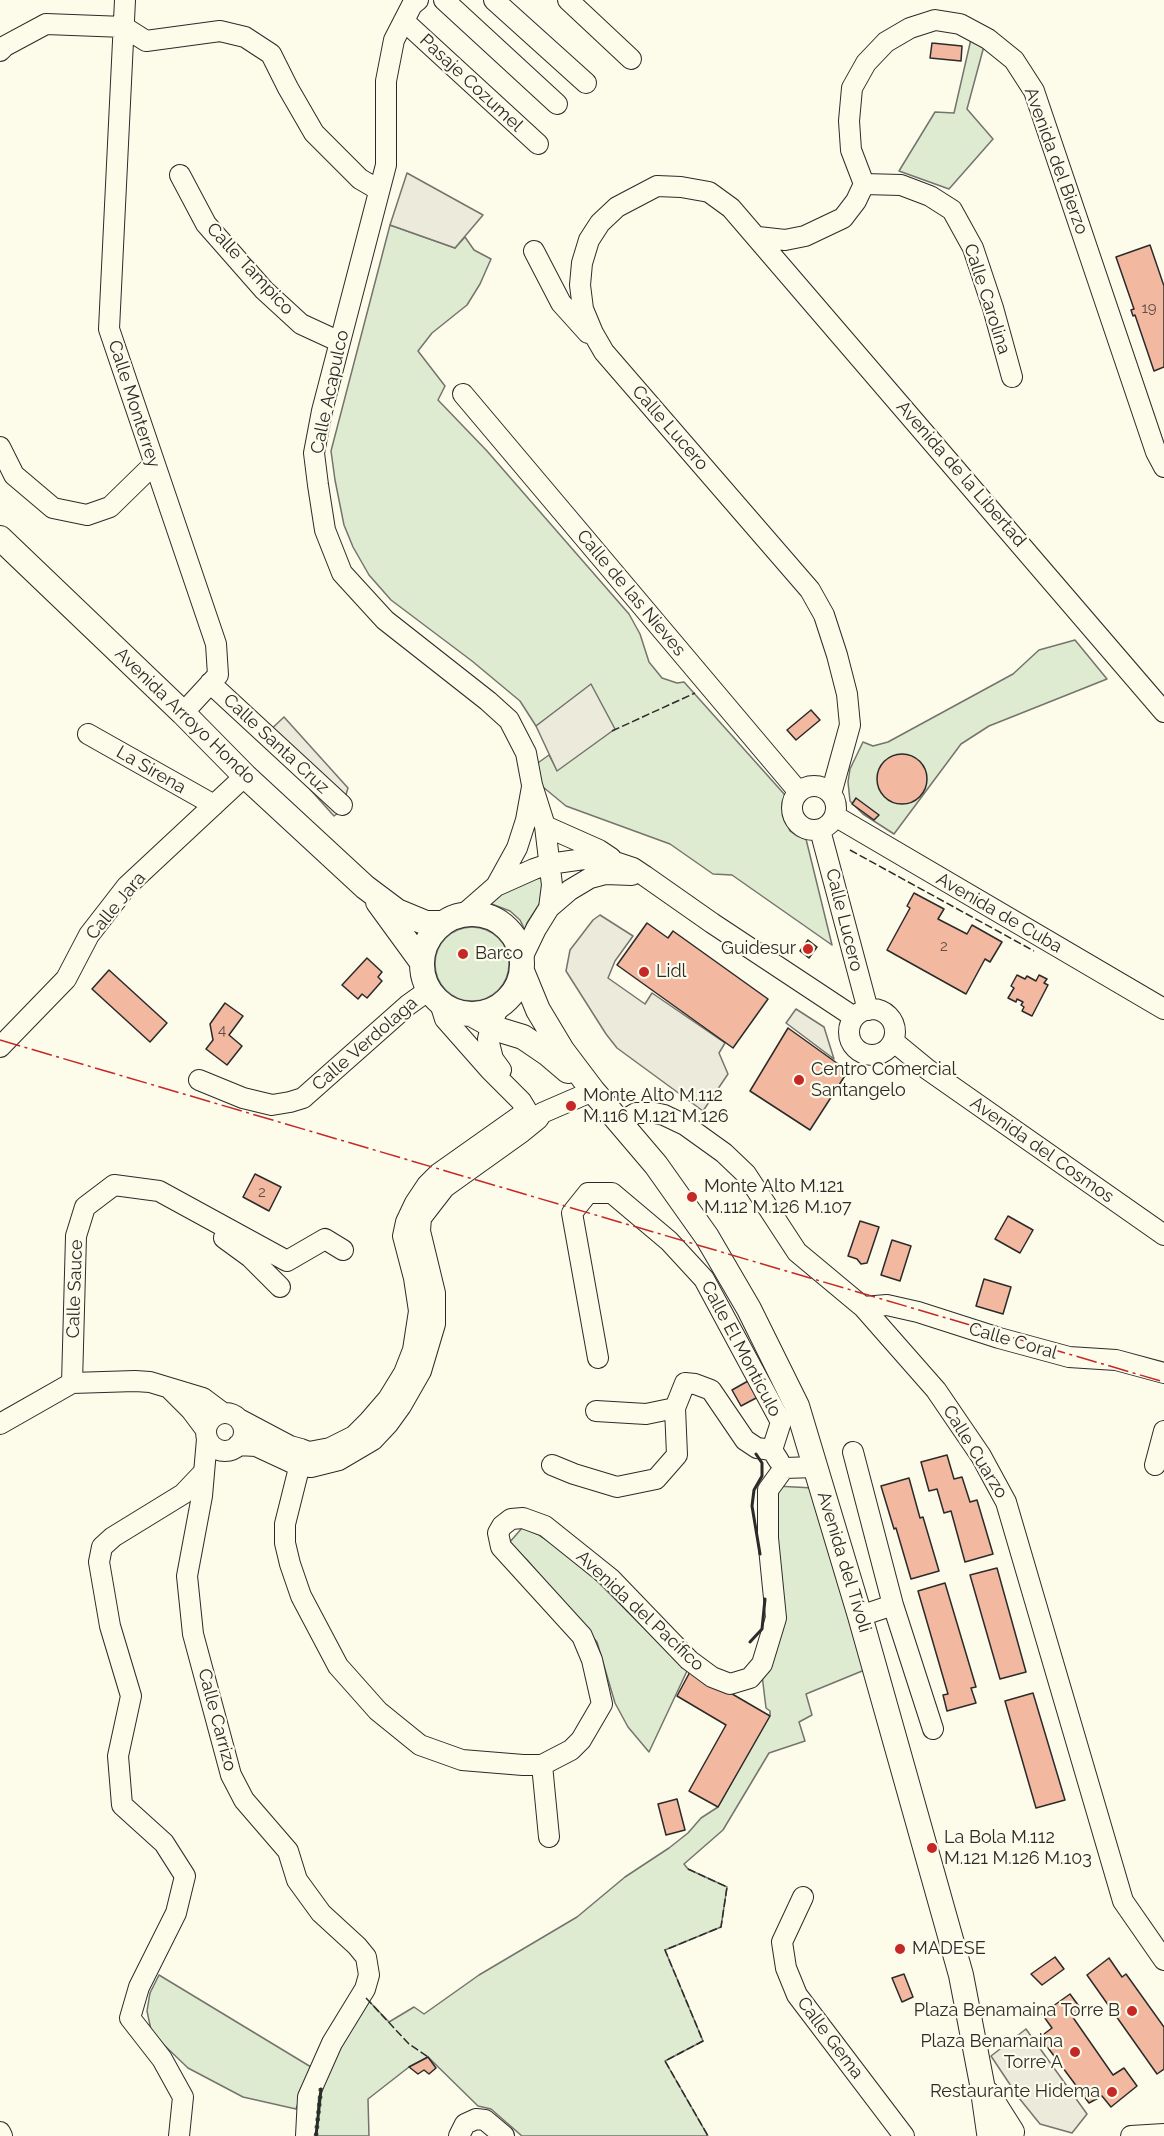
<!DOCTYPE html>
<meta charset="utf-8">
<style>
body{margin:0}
canvas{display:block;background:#fdfbea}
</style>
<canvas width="1164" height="2136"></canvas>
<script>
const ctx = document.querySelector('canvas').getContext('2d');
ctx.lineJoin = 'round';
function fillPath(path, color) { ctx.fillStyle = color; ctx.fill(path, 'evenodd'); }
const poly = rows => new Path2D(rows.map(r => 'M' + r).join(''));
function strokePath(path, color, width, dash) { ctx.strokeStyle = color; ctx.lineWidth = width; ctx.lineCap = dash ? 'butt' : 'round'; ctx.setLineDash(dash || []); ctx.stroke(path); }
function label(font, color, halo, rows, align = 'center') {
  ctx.font = font + ' Raleway,sans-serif'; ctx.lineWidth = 4.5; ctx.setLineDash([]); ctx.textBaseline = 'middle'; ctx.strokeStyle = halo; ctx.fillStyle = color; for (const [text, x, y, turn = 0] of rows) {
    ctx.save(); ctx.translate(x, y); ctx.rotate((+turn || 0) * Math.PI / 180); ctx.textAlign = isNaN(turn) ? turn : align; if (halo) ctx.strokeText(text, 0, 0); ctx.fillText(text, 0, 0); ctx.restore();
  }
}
const green = poly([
 [971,39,984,46,967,109,993,139,949,189,899,171,935,112,954,113,971,39],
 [390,225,455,248,465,237,474,250,491,259,480,284,467,305,432,333,418,351,445,386,438,400,487,451,629,614,640,634,649,662,662,678,677,683,684,682,785,795,784,818,790,831,797,836,806,839,832,945,732,875,713,874,670,844,566,806,543,787,535,765,549,755,557,770,591,685,536,726,520,701,472,661,391,600,369,575,353,547,344,525,335,480,331,451,390,225],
 [1075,640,1107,679,989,726,961,744,894,834,863,814,850,801,848,782,850,769,863,742,873,746,888,742,1013,674,1039,650,1075,640],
 [543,874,545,888,540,903,527,923,525,930,520,920,510,911,489,903,510,888,543,874],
 '435 964a37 37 0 1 1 74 0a37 37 0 1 1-74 0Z',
 [776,1486,813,1488,867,1669,806,1694,812,1715,799,1722,805,1741,769,1753,723,1830,684,1864,688,1869,727,1887,721,1927,665,1950,703,2041,665,2061,708,2136,522,2136,491,2109,478,2106,428,2057,409,2067,368,2099,369,2136,316,2136,322,2083,366,1998,389,2022,414,2007,424,2014,479,1975,577,1917,625,1877,669,1848,688,1833,701,1818,718,1807,770,1715,770,1711,766,1708,762,1675,775,1531,776,1486],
 [522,1528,539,1535,574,1558,687,1671,649,1752,628,1727,615,1703,597,1642,527,1560,509,1543,522,1528],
 [159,1975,311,2067,296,2109,243,2097,188,2068,164,2045,151,2030,147,2011,150,1993,159,1975]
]);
fillPath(green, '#deebd1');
strokePath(green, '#74746e', 1.5);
const parking = poly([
 [407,173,483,215,455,248,390,225,407,173],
 [591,684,615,729,557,771,536,726,591,684],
 [284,717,348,788,341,811,334,816,263,737,284,717],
 [600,915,633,936,615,961,608,978,645,1004,652,993,725,1043,719,1053,728,1074,703,1111,617,1048,606,1034,566,971,570,950,593,920,600,915],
 [796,1009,824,1027,834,1059,786,1023,796,1009],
 [1026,2029,1087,2114,1072,2133,1040,2124,1019,2098,991,2056,1026,2029]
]);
fillPath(parking, '#eceadb');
strokePath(parking, '#74746e', 1.5);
const building = poly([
 [932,43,962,46,961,61,930,58,932,43],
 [1150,245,1164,286,1164,367,1154,371,1135,315,1133,316,1131,310,1134,309,1116,257,1150,245],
 [811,710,820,720,796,740,787,730,811,710],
 '877 779a25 25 0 1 1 50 0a25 25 0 1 1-50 0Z',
 [856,798,879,815,874,820,852,804,856,798],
 [914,893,944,909,938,919,967,934,972,925,1002,942,990,962,985,959,966,994,887,950,910,908,907,906,914,893],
 [647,923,668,938,673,931,768,999,733,1048,617,965,647,923],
 [808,940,817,947,809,958,800,951,808,940],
 [367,958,382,972,378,977,382,981,367,998,362,994,358,999,342,985,367,958],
 [109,970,167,1023,150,1042,92,989,109,970],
 [1017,975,1025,979,1027,976,1036,981,1039,975,1047,979,1044,983,1048,985,1032,1016,1022,1011,1024,1007,1021,1005,1023,1002,1017,999,1016,1002,1008,998,1014,988,1011,986,1017,975],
 [225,1003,243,1016,229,1035,242,1046,227,1065,206,1049,213,1040,210,1024,225,1003],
 [788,1028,848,1071,810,1130,750,1091,788,1028],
 [255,1174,281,1187,269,1211,243,1197,255,1174],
 [1008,1216,1033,1230,1020,1253,995,1239,1008,1216],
 [860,1221,879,1227,867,1263,861,1264,857,1259,848,1256,860,1221],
 [892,1240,911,1246,900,1281,881,1275,892,1240],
 [984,1279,1011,1287,1003,1314,976,1306,984,1279],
 [748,1381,758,1397,741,1406,732,1390,748,1381],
 [947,1455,954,1479,962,1477,970,1502,977,1500,993,1554,965,1562,951,1511,944,1513,937,1489,929,1491,921,1462,947,1455],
 [909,1478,920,1518,923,1517,939,1571,911,1579,896,1528,894,1529,881,1486,909,1478],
 [997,1568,1026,1672,1000,1679,970,1575,997,1568],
 [945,1583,976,1687,971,1688,976,1703,947,1711,943,1695,948,1694,918,1591,945,1583],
 [691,1670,770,1716,718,1807,689,1791,726,1725,677,1696,691,1670],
 [1033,1693,1065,1800,1036,1808,1005,1701,1033,1693],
 [677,1799,685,1830,666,1835,658,1804,677,1799],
 [1055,1957,1064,1969,1042,1985,1031,1974,1055,1957],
 [1109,1958,1122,1977,1126,1974,1164,2027,1164,2069,1157,2074,1087,1975,1109,1958],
 [904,1974,913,1997,902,2002,892,1978,904,1974],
 [1070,1994,1081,2009,1072,2016,1113,2075,1124,2068,1137,2086,1111,2107,1102,2096,1089,2103,1040,2037,1052,2028,1042,2014,1070,1994],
 [428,2057,436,2068,429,2074,424,2070,418,2074,409,2067,428,2057]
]);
fillPath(building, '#f2b8a0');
strokePath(building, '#2b2b2b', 1.5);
const minor = poly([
 [125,0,109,329,216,644,218,675,183,713],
 [418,0,412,5,394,40,386,81,386,165,322,411,314,453,318,485,325,530,342,573,385,620,488,701,509,720,526,753,532,785,545,826,552,885,549,908],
 [444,0,557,104],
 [494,0,586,83],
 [568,0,631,59],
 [404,21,538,144],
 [0,51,5,46,46,24,124,27,146,41,220,31,245,37,271,54,288,88,314,133,360,179,379,190],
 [180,175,206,224,264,290,301,324,340,342],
 [864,184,901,185,930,196,952,210,973,248,993,308,1012,377],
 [758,237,785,240,805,236,843,218,856,201,864,184,851,150,849,121,852,88,866,63,886,42,910,28,935,20,960,24,988,39,1014,60,1034,91,1156,452,1164,467],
 [534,251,561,303,588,333],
 [463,394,798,791],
 [0,447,14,475,53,508,87,515,110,507,154,464],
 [210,683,342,805],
 [88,734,214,805],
 '792 808a22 22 0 1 1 44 0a22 22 0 1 1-44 0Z',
 [831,794,850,725,847,694,837,655,824,615,810,590,604,352,593,333,583,309,580,285,582,263,589,240,600,223,617,207,657,186,681,187,709,192,731,208,1164,712],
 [835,816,1164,1009],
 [545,826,599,850,611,858],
 [820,830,868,1010],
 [496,886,517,848,526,820,532,787],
 [464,914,496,886,534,869,549,864,584,859,615,862,633,868,645,876,712,923,854,1017],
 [522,958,536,929,549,908,570,890,590,878,605,874,632,875],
 [498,1008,491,1026,488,1039,493,1059,501,1070],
 '849 1032a23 23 0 1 1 46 0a23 23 0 1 1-46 0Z',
 [893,1041,927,1069,1164,1235],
 [0,1047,66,979,89,935,127,886,245,776],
 [199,1080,243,1098,272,1105,290,1102,303,1098,408,1005,429,990],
 [621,1122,636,1113,655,1113,664,1115,685,1125,724,1153,746,1174,797,1252,863,1307,936,1390,981,1456,1006,1502,1123,1901,1164,1960],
 [224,1238,250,1257,280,1287],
 [863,1307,887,1305,918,1312,999,1338,1069,1357,1116,1360,1164,1373],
 [598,1358,572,1213,588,1193,612,1193,669,1241,704,1279,781,1422,772,1450],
 [72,1383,76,1236,85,1207,114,1185,159,1191,287,1261,325,1239,343,1250],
 [171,1390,191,1410,206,1430],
 [596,1411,646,1414,675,1408],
 '206 1432a19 19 0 1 1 38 0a19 19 0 1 1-38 0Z',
 [239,1419,290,1446,301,1449,309,1452,330,1448,354,1436,369,1421,388,1399,404,1373,413,1350,419,1311,414,1278,403,1236,406,1222,415,1203,427,1185,438,1174,527,1111,521,1101,490,1070,445,1019,440,1003],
 [0,1424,72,1383,135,1381,150,1382,203,1398,223,1413],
 [207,1439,202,1496,187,1576,193,1634,231,1775,244,1800,288,1851,297,1880,321,1913,357,1946,366,1957,369,1975,365,1989,332,2043,308,2097,306,2136],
 [238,1445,256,1446,299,1466,311,1467,339,1460,373,1440,388,1424,401,1406,421,1371,435,1324,435,1293,420,1231,421,1218,445,1187,522,1132,538,1119,542,1113,593,1091],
 [301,1449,302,1456,285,1524,285,1543,290,1564,301,1596,338,1666,378,1711,420,1745,462,1760,523,1765,542,1765,571,1750,581,1740,602,1704,592,1660,582,1636,501,1547,498,1533,502,1526,511,1519,523,1518,545,1526,610,1578,689,1660,712,1677,730,1684,750,1678,762,1664,776,1618,768,1538,768,1490,784,1468,816,1467],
 [853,1452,893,1605,860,1616],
 [552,1465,574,1474,617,1487,656,1479,677,1455,675,1408,685,1383,695,1384,711,1390,745,1440,757,1448,772,1450,779,1461],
 [1155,1465,1164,1431],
 [893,1605,933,1729],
 [542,1765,549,1837],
 [803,1897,782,1942,786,1968,797,1995,904,2136],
 [0,2132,2,2136],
 [179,2136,183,2097,162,2059,130,2018,139,1987,176,1913,185,1876,164,1843,122,1805,118,1756,131,1696,110,1626,99,1562,102,1547,113,1537,183,1494,203,1473],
 [459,2136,465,2124,476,2119,485,2120,504,2136],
 [1131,2136,1164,2134]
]);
const major = poly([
 [0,538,183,713,245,776,365,887,397,911,426,923,442,923],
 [378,902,421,961],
 '422 964a50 50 0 1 1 100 0a50 50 0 1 1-100 0Z',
 [522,971,538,1010,562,1050,593,1091,656,1165,707,1237,749,1309,797,1406,860,1616,961,1975,982,2084,989,2133],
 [473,1015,500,1030,523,1037,548,1054,568,1071],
 [988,2094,1012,2132]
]);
strokePath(minor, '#2b2b2b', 22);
strokePath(major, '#2b2b2b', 26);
strokePath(minor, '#fdfbea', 20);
strokePath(major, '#fdfbea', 24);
strokePath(poly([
 [316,2136,321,2088]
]), '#34623c', 4.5, [3, 4.5]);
strokePath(poly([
 [612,731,695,693],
 [850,850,1034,951],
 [688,1869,727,1887,721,1927,665,1950,703,2041,665,2061,708,2136],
 [366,1998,409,2044,428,2057]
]), '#2b2b2b', 1.5, [8, 3]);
strokePath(poly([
 [756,1454,762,1463,762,1476,754,1490,752,1506,760,1554],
 [750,1642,762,1629,765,1599],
 [316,2136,321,2089]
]), '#2b2b2b', 3);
strokePath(poly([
 [0,1040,1164,1382]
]), '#c62828', 1.5, [21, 4.5, 3, 4.5]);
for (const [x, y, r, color] of [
 [808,949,6,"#c62828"],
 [463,954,6,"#c62828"],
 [644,972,6,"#c62828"],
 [799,1080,6,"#c62828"],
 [571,1106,6,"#c62828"],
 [692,1197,6,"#c62828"],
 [932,1848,6,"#c62828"],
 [900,1949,6,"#c62828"],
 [1132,2011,6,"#c62828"],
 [1075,2052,6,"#c62828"],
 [1112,2092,6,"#c62828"]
]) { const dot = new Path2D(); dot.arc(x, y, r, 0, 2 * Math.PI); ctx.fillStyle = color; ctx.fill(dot); strokePath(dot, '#fdfbea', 2); }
label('15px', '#5d4e48', null, [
 ["19",1149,308],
 ["2",944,946],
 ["4",222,1030],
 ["2",262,1192]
]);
label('18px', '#2b2b2b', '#fdfbea', [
 ["Pasaje Cozumel",471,83,43],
 ["Avenida del Bierzo",1056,161,70],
 ["Calle Tampico",250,269,47],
 ["Calle Carolina",987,299,72],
 ["Calle Acapulco",330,392,-78],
 ["Calle Monterrey",134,404,72],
 ["Calle Lucero",670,428,49],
 ["Avenida de la Libertad",961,474,49],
 ["Calle de las Nieves",631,593,50],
 ["Avenida Arroyo Hondo",185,716,44],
 ["Calle Santa Cruz",276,744,43],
 ["La Sirena",151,770,30],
 ["Calle Jara",116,906,-50],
 ["Avenida de Cuba",999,913,30],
 ["Calle Lucero",844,920,76],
 ["Calle Verdolaga",365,1044,-41],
 ["Avenida del Cosmos",1042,1150,35],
 ["Calle Sauce",75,1289,-88],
 ["Calle Coral",1013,1341,16],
 ["Calle El Montículo",741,1349,62],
 ["Calle Cuarzo",975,1452,58],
 ["Avenida del Tívoli",844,1562,73],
 ["Avenida del Pacífico",640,1611,43],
 ["Calle Carrizo",217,1720,75],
 ["Calle Gema",830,2038,53]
]);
label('18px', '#2b2b2b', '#fdfbea', [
 ["Guidesur",796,949,"right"],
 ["Barco",475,954],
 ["Lidl",656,972],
 ["Centro Comercial",811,1070],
 ["Santangelo",811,1091],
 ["Monte Alto M.112",583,1096],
 ["M.116 M.121 M.126",583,1117],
 ["Monte Alto M.121",704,1187],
 ["M.112 M.126 M.107",704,1208],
 ["La Bola M.112",944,1838],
 ["M.121 M.126 M.103",944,1859],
 ["MADESE",912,1949],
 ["Plaza Benamaina Torre B",1120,2011,"right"],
 ["Plaza Benamaina",1063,2042,"right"],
 ["Torre A",1063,2063,"right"],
 ["Restaurante Hidema",1100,2092,"right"]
], 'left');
</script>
